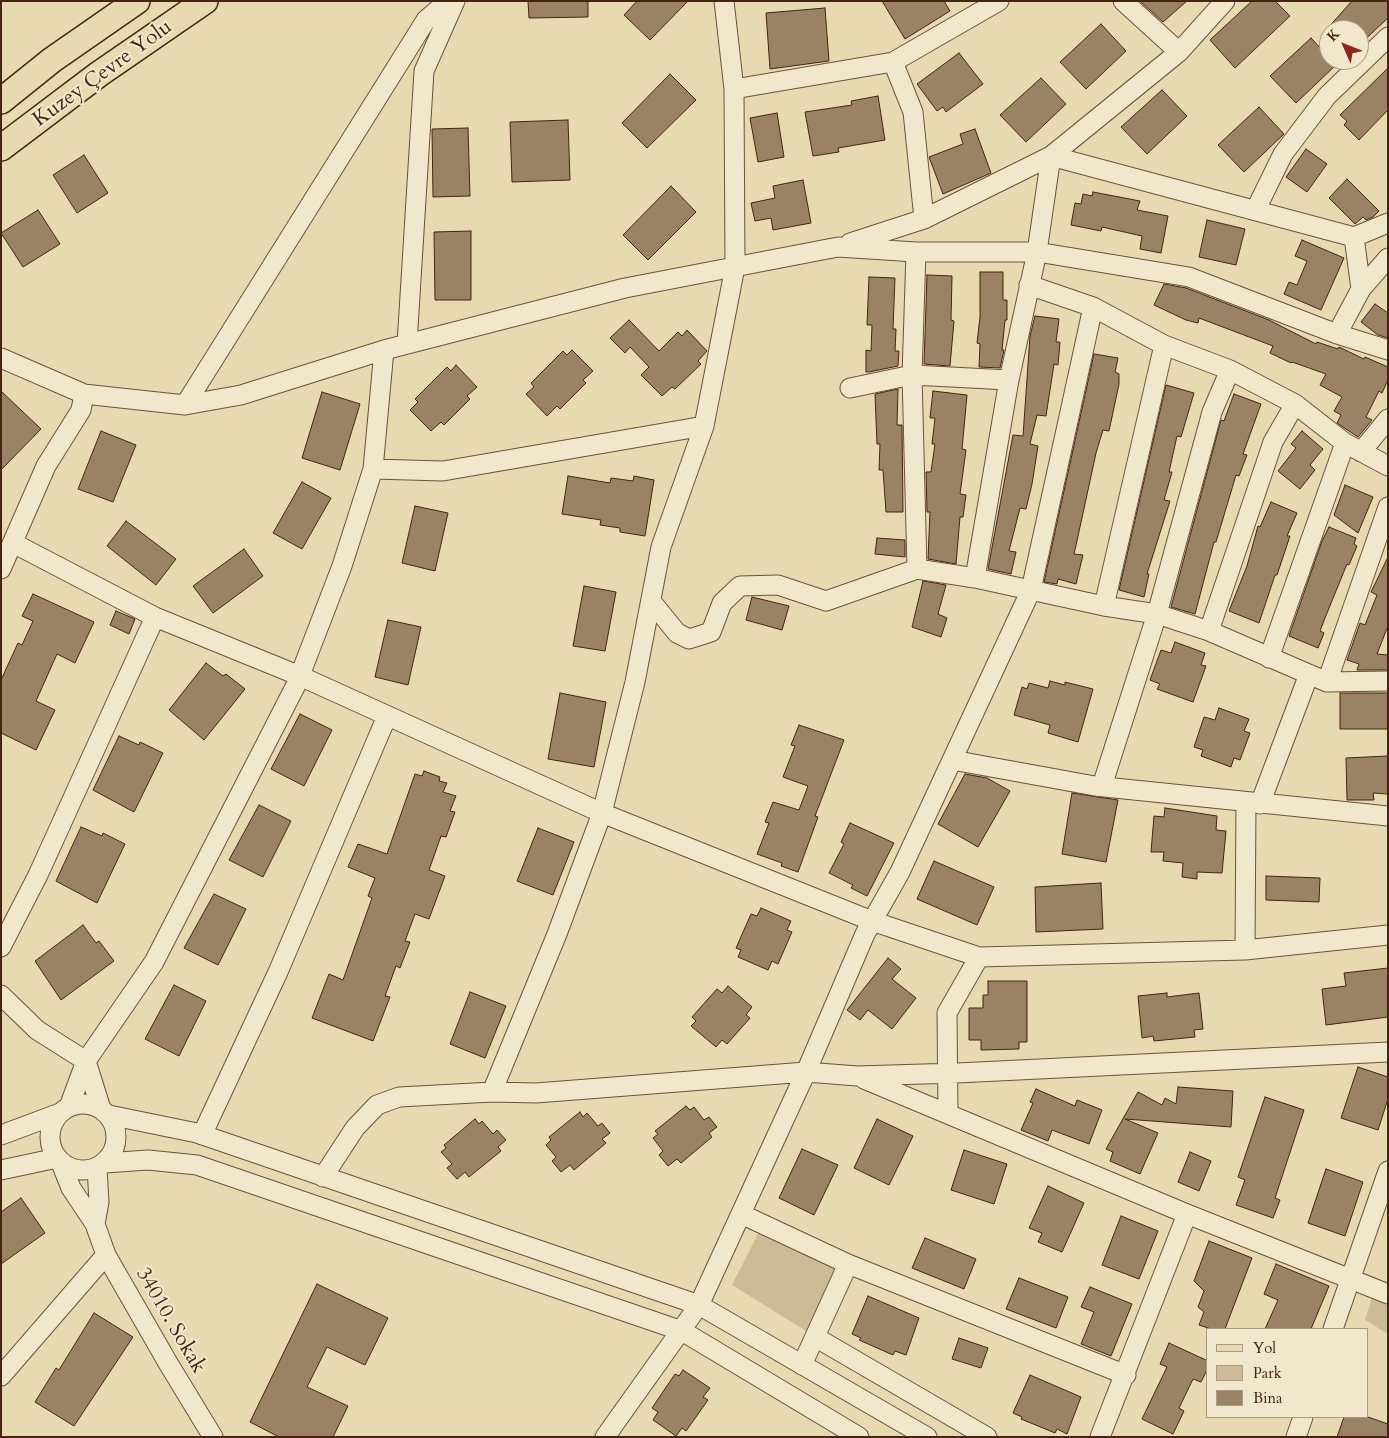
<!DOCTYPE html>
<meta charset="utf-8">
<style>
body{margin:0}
#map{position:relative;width:1389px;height:1438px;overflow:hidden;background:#e8dab0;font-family:Cardo,serif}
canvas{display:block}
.frame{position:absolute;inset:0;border:2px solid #462312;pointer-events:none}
.legend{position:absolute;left:1206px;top:1328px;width:162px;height:90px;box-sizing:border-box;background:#f0e7cc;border:1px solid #ac9982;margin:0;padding:6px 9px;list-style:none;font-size:15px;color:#462312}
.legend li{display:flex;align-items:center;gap:10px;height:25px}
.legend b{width:25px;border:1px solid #ac9982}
.north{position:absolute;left:1319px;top:20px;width:50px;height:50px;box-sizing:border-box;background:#f0e7cc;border:1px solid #ac9982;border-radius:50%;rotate:314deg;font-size:14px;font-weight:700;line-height:20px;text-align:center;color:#462312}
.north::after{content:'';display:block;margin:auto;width:18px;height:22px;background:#8f2418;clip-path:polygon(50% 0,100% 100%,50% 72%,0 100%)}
</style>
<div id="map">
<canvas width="1389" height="1438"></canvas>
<div class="frame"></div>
<ul class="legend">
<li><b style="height:6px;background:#e8dab0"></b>Yol</li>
<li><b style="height:14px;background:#ccbb95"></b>Park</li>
<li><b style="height:14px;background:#9a8264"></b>Bina</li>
</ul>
<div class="north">K</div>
</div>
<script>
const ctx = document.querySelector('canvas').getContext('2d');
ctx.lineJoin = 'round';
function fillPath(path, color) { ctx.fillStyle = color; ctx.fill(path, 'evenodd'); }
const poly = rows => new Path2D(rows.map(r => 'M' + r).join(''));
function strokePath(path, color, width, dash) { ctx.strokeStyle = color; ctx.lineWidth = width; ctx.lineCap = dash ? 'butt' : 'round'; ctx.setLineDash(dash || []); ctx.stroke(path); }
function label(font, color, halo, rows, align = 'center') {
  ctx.font = font + ' Cardo,serif'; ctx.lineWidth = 4; ctx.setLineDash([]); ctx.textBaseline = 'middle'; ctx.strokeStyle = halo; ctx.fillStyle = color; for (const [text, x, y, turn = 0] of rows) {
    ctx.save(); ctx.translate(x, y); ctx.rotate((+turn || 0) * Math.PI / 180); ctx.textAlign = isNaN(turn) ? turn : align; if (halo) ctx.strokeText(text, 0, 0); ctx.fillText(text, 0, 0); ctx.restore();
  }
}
fillPath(poly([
 [760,1230,843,1267,811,1334,732,1285],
 [1372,1298,1388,1303,1388,1334,1365,1320]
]), '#ccbb95');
const building = poly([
 [528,1,588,1,588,17,529,18,528,1],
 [637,1,688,1,650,40,624,15,637,1],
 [882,1,944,1,950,11,905,39,882,1],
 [1140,1,1187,1,1163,22,1140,1],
 [1252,1,1275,1,1290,16,1235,68,1210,40,1252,1],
 [1352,1,1388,1,1388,18,1359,45,1359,30,1326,30,1352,1],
 [825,8,829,61,770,69,766,13,825,8],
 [1101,24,1126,51,1086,89,1060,62,1101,24],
 [1311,38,1336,65,1296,103,1270,76,1311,38],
 [959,53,983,84,946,112,943,107,937,111,917,84,959,53],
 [1388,68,1388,110,1359,140,1344,125,1347,121,1340,115,1388,68],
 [670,74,696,100,647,148,622,123,670,74],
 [1041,78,1066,104,1026,142,1000,115,1041,78],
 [1162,90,1187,116,1147,154,1121,127,1162,90],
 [878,96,885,140,838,148,839,152,813,156,805,112,852,105,851,101,878,96],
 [1259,107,1284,134,1244,172,1218,145,1259,107],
 [777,113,784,157,758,162,750,118,777,113],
 [568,120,570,180,512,182,510,122,568,120],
 [468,128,470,196,433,197,432,129,468,128],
 [975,129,991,173,943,194,929,157,963,144,960,134,975,129],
 [1306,149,1327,164,1307,192,1286,177,1306,149],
 [84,155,108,193,77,213,53,175,84,155],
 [1347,179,1379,211,1373,217,1366,220,1363,217,1355,224,1329,198,1347,179],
 [803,180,811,223,773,230,771,218,755,221,751,203,775,198,773,186,803,180],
 [671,186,696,212,648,260,623,235,671,186],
 [1093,192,1140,201,1137,210,1168,216,1161,253,1140,249,1142,236,1102,227,1101,231,1071,225,1075,203,1081,204,1083,194,1092,196,1093,192],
 [38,210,60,244,23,267,1,233,38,210],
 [1207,220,1245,229,1236,265,1199,257,1207,220],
 [471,231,471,300,435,300,434,232,471,231],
 [1302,240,1344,258,1321,310,1284,294,1289,282,1297,285,1307,261,1295,256,1302,240],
 [980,272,1003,272,1003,300,1007,300,1007,320,1005,320,1002,350,1004,350,1000,368,979,367,980,344,977,343,980,317,980,272],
 [927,275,952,276,951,320,954,321,950,366,924,364,927,275],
 [869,277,895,278,893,329,896,329,895,351,899,351,898,366,869,372,866,372,866,350,871,351,872,325,867,325,869,277],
 [1164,284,1186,288,1269,320,1316,344,1317,342,1338,349,1339,347,1364,359,1365,357,1388,367,1388,380,1382,393,1379,391,1366,417,1372,420,1358,437,1337,423,1341,415,1334,411,1342,397,1320,385,1326,374,1292,362,1291,363,1270,353,1273,346,1199,318,1198,323,1186,320,1154,305,1164,284],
 [1375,304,1388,313,1388,338,1378,335,1361,322,1375,304],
 [1035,316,1059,319,1056,342,1060,342,1058,365,1054,364,1046,416,1037,415,1030,444,1038,446,1032,484,1026,509,1020,508,1009,551,1016,552,1011,574,988,569,1013,435,1023,436,1030,336,1035,316],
 [629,320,659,351,678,332,682,336,687,330,707,351,698,361,701,364,675,389,672,387,662,396,641,375,649,367,630,347,625,353,610,338,629,320],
 [572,350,593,371,583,380,586,383,560,409,557,406,547,416,526,394,534,387,531,383,563,351,567,355,572,350],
 [1094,354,1118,358,1115,372,1119,374,1119,384,1109,431,1103,430,1096,453,1080,527,1074,554,1083,555,1076,584,1058,579,1057,584,1044,582,1094,354],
 [456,365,477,387,467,396,470,399,444,425,441,422,431,431,410,410,418,402,415,399,447,367,451,371,456,365],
 [1166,385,1194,393,1181,437,1177,436,1169,472,1172,472,1164,500,1170,501,1147,574,1149,574,1144,597,1119,590,1166,385],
 [898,389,897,425,902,425,903,512,886,512,883,470,879,470,880,444,877,444,875,394,898,389],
 [1,391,41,429,1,470,1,391],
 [933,391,967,395,962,449,966,450,960,494,966,495,963,517,960,517,956,564,928,559,930,512,927,512,926,472,931,472,935,444,932,444,935,418,930,418,933,391],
 [322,392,360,404,340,470,302,458,322,392],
 [1234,394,1261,404,1243,454,1247,455,1239,476,1236,475,1216,542,1214,542,1195,614,1171,607,1221,420,1224,421,1234,394],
 [101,431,136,445,113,502,78,489,101,431],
 [1302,431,1323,449,1310,465,1315,470,1300,489,1278,471,1296,448,1291,444,1302,431],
 [568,476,610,483,611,478,633,481,634,476,654,480,645,536,620,532,620,528,600,525,601,520,562,514,568,476],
 [302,482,331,498,302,549,273,533,302,482],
 [1345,485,1373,497,1358,533,1334,515,1345,485],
 [1271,502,1297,513,1287,536,1290,536,1277,575,1275,575,1259,623,1229,611,1247,566,1258,526,1260,527,1271,502],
 [415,506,448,513,435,571,402,563,415,506],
 [126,521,176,559,156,585,107,546,126,521],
 [1329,527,1356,538,1354,544,1357,546,1349,565,1347,564,1325,618,1320,631,1324,633,1318,648,1289,636,1322,541,1329,527],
 [877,538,905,540,905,557,875,554,877,538],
 [244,549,263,576,213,613,193,586,244,549],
 [1388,557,1388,626,1377,654,1388,655,1388,670,1357,670,1359,664,1347,660,1360,623,1365,625,1377,595,1371,592,1388,557],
 [923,581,946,585,938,614,947,618,941,637,912,627,923,581],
 [584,586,616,592,605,651,573,646,584,586],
 [33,594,94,622,75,663,57,654,36,701,55,710,36,750,1,733,1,680,18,643,22,645,33,621,22,616,33,594],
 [752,597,789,606,782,630,746,620,752,597],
 [116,611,135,619,129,634,110,625,116,611],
 [388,620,421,627,408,685,375,677,388,620],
 [1175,642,1205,653,1201,665,1206,666,1193,702,1157,689,1160,684,1150,680,1161,650,1171,653,1175,642],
 [206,663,223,676,226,674,245,689,204,740,169,710,206,663],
 [1050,681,1065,685,1065,682,1093,689,1078,742,1048,733,1050,725,1014,715,1022,687,1027,689,1029,683,1048,688,1050,681],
 [560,693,606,702,594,767,548,759,560,693],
 [1340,693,1388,693,1388,729,1340,729,1340,693],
 [1219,708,1249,719,1244,731,1250,733,1240,760,1234,758,1231,767,1201,756,1203,750,1194,747,1204,717,1215,720,1219,708],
 [300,714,332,730,304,786,271,769,300,714],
 [799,725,844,740,815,816,818,817,798,872,781,866,782,863,757,854,769,823,765,822,773,802,799,810,808,786,783,777,795,746,791,745,799,725],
 [119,736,139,745,140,742,163,753,134,812,93,790,119,736],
 [1388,756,1388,794,1373,793,1374,800,1347,800,1346,758,1388,756],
 [424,771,440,777,439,781,447,783,443,792,456,796,450,811,455,812,446,837,441,836,429,870,445,876,429,919,415,914,405,941,410,942,400,968,396,966,385,996,390,997,373,1041,312,1018,329,974,343,980,372,898,368,896,375,878,348,867,358,844,387,854,415,774,422,776,424,771],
 [965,774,987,778,1010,791,978,847,938,824,965,774],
 [1072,793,1118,800,1106,862,1062,854,1072,793],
 [259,805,291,821,263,877,229,860,259,805],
 [1165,808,1217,816,1216,830,1226,831,1222,873,1197,872,1197,879,1182,877,1183,863,1163,861,1164,852,1151,852,1154,816,1164,817,1165,808],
 [850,823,894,843,867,896,851,888,853,885,829,873,844,844,841,842,850,823],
 [81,827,102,836,103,833,125,844,97,903,56,881,81,827],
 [538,828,574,842,553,895,517,881,538,828],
 [934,861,994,887,977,925,917,899,934,861],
 [1266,876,1320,878,1319,902,1266,900,1266,876],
 [1101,883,1103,929,1036,932,1035,887,1101,883],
 [214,894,246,909,218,965,184,948,214,894],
 [761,908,791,921,787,930,792,932,778,964,772,961,768,970,738,957,741,950,736,948,751,914,757,916,761,908],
 [83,925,96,943,99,941,114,961,61,1000,35,961,83,925],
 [888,958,901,969,892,979,916,998,892,1029,868,1010,860,1020,847,1010,888,958],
 [1388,968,1388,1017,1326,1025,1322,989,1346,986,1344,973,1388,968],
 [988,981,1027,981,1027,1042,1019,1042,1019,1049,981,1050,981,1040,969,1040,969,1008,983,1008,983,995,988,995,988,981],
 [174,985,206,1001,179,1056,145,1039,174,985],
 [728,986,752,1007,746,1015,750,1018,727,1044,722,1040,716,1047,691,1026,696,1021,692,1017,717,989,722,993,728,986],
 [470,992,506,1006,485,1058,450,1044,470,992],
 [1167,993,1167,997,1199,993,1203,1029,1194,1030,1195,1037,1154,1041,1153,1036,1142,1038,1138,996,1167,993],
 [1358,1067,1388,1077,1388,1099,1378,1130,1341,1118,1358,1067],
 [1178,1087,1233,1091,1231,1127,1125,1119,1158,1133,1140,1174,1110,1161,1113,1152,1106,1149,1138,1092,1162,1105,1165,1098,1176,1104,1178,1087],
 [1036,1089,1075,1106,1077,1100,1102,1110,1089,1144,1052,1130,1048,1141,1021,1130,1033,1103,1030,1102,1036,1089],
 [1265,1097,1304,1110,1275,1198,1280,1200,1273,1218,1236,1205,1245,1180,1238,1177,1265,1097],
 [686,1106,690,1110,694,1107,704,1120,709,1117,717,1127,709,1133,712,1137,681,1163,677,1159,668,1166,659,1155,663,1151,653,1138,658,1134,655,1131,686,1106],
 [580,1112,583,1117,587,1113,598,1126,602,1123,610,1133,602,1139,606,1143,574,1170,570,1165,561,1172,552,1161,556,1157,546,1145,551,1140,549,1137,580,1112],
 [475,1119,479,1124,482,1121,493,1134,497,1130,506,1140,498,1147,501,1151,469,1177,465,1172,457,1179,447,1168,452,1164,441,1152,446,1148,444,1145,475,1119],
 [877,1119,913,1136,889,1185,854,1168,877,1119],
 [802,1149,838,1165,814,1215,779,1198,802,1149],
 [964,1150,1007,1164,994,1204,951,1190,964,1150],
 [1190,1152,1211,1161,1199,1191,1178,1182,1190,1152],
 [1326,1169,1363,1182,1345,1236,1308,1223,1326,1169],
 [1048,1186,1084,1203,1062,1252,1038,1242,1042,1233,1029,1228,1048,1186],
 [21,1198,45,1233,1,1264,1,1212,21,1198],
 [1121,1216,1158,1231,1139,1279,1102,1265,1121,1216],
 [925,1238,976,1259,964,1289,912,1268,925,1238],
 [1209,1241,1252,1258,1225,1329,1211,1329,1199,1325,1204,1312,1198,1307,1204,1291,1194,1281,1209,1241],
 [1276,1264,1329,1286,1311,1329,1265,1329,1278,1300,1264,1294,1276,1264],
 [1019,1278,1068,1297,1056,1328,1006,1309,1019,1278],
 [317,1284,388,1318,365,1365,327,1347,307,1387,348,1406,333,1437,279,1437,250,1422,317,1284],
 [1090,1287,1132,1304,1111,1356,1081,1344,1094,1312,1081,1307,1090,1287],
 [868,1296,919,1318,906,1355,895,1351,893,1355,859,1340,861,1338,852,1334,868,1296],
 [94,1313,133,1337,74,1426,35,1402,56,1368,59,1370,94,1313],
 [959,1338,988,1348,981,1368,952,1359,959,1338],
 [1169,1343,1208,1361,1208,1368,1201,1382,1193,1379,1179,1408,1184,1411,1173,1434,1142,1419,1167,1367,1160,1364,1169,1343],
 [683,1370,710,1388,703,1397,708,1400,686,1431,682,1428,676,1436,653,1420,658,1412,652,1408,675,1374,679,1376,683,1370],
 [1030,1375,1081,1397,1067,1434,1057,1429,1055,1433,1021,1419,1022,1417,1013,1413,1030,1375],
 [1344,1417,1368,1417,1388,1424,1388,1437,1337,1437,1344,1417]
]);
fillPath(building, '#9a8264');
strokePath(building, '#462312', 1);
const minor = poly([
 [1123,1,1179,52],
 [893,62,913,112,924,219],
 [734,89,893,62,999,1],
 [1051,156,1354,237,1361,289],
 [1256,209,1283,154,1327,96,1388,37],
 [1354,237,1388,223],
 [850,243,924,219,1051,156,1179,52,1225,1],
 [916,252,912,375,917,569],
 [1029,285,1093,307,1164,345,1230,370,1295,404,1345,443,1388,466],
 [1337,334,1361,289,1388,258],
 [407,344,424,71,455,1],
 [1,358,84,394,185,405,241,395,384,350,625,288,838,247,916,252,1037,252,1189,277,1337,334,1388,350],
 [850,388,912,375,1009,380],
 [185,405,426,20,448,1],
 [1361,452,1388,419],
 [373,469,443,471,704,426],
 [13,543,155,617,300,676,602,813,872,921,979,957,1245,950,1388,935],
 [1,569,46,466,81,410,84,394],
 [975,578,1009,380,1037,252,1051,156],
 [651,601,677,633,689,639,711,632,722,603,740,586,778,585,826,601,917,569,975,578,1104,606,1157,614,1209,631,1327,682,1388,681],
 [1104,606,1164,345],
 [1209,631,1273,442,1295,404],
 [1269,658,1345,443],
 [1327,682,1388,507],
 [952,760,1095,786,1388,816],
 [1102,786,1157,614,1212,412,1230,370],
 [1260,804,1309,674],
 [1,947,38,875,155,617],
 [1245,950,1246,802],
 [1,995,37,1030,86,1061,101,1109],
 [864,1079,1187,1214,1388,1294],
 [492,1092,557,934,602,813,635,682,661,547,704,426,735,267,734,89,724,1],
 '50 1137a33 33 0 1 1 66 0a33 33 0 1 1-66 0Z',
 [69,1107,86,1061,154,962,297,683,342,566,373,469,384,350],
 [948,1114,947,1013,979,957],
 [109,1115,197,1133,699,1305,927,1437],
 [1,1135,60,1113],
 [202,1135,278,972,387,716],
 [61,1163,71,1188,95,1224,99,1202,97,1168],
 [105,1163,148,1160,197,1165,682,1331,859,1437],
 [1,1170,57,1158],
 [323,1177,355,1128,377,1105,399,1097,492,1092,536,1093,806,1072,857,1076,957,1073,1388,1052],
 [741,1214,848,1264,1126,1375],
 [95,1224,106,1255,168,1363,213,1437],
 [1333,1329,1388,1171],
 [815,1337,987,1437],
 [802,1365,848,1264],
 [1,1376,106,1255],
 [605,1437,699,1305,806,1072,865,934,900,872,1031,590,1093,307],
 [1100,1437,1187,1214],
 [1296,1437,1303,1417]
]);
const major = poly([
 [1,101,52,60,137,1],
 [1,148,99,74,205,1]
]);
strokePath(minor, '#6e513a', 21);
strokePath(major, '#462312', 28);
strokePath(minor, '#f0e7cc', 19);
strokePath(major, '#e8dab0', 25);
label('21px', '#462312', '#f0e7cc', [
 ["Kuzey Çevre Yolu",103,74,-36],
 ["34010. Sokak",170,1321,60]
]);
</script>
